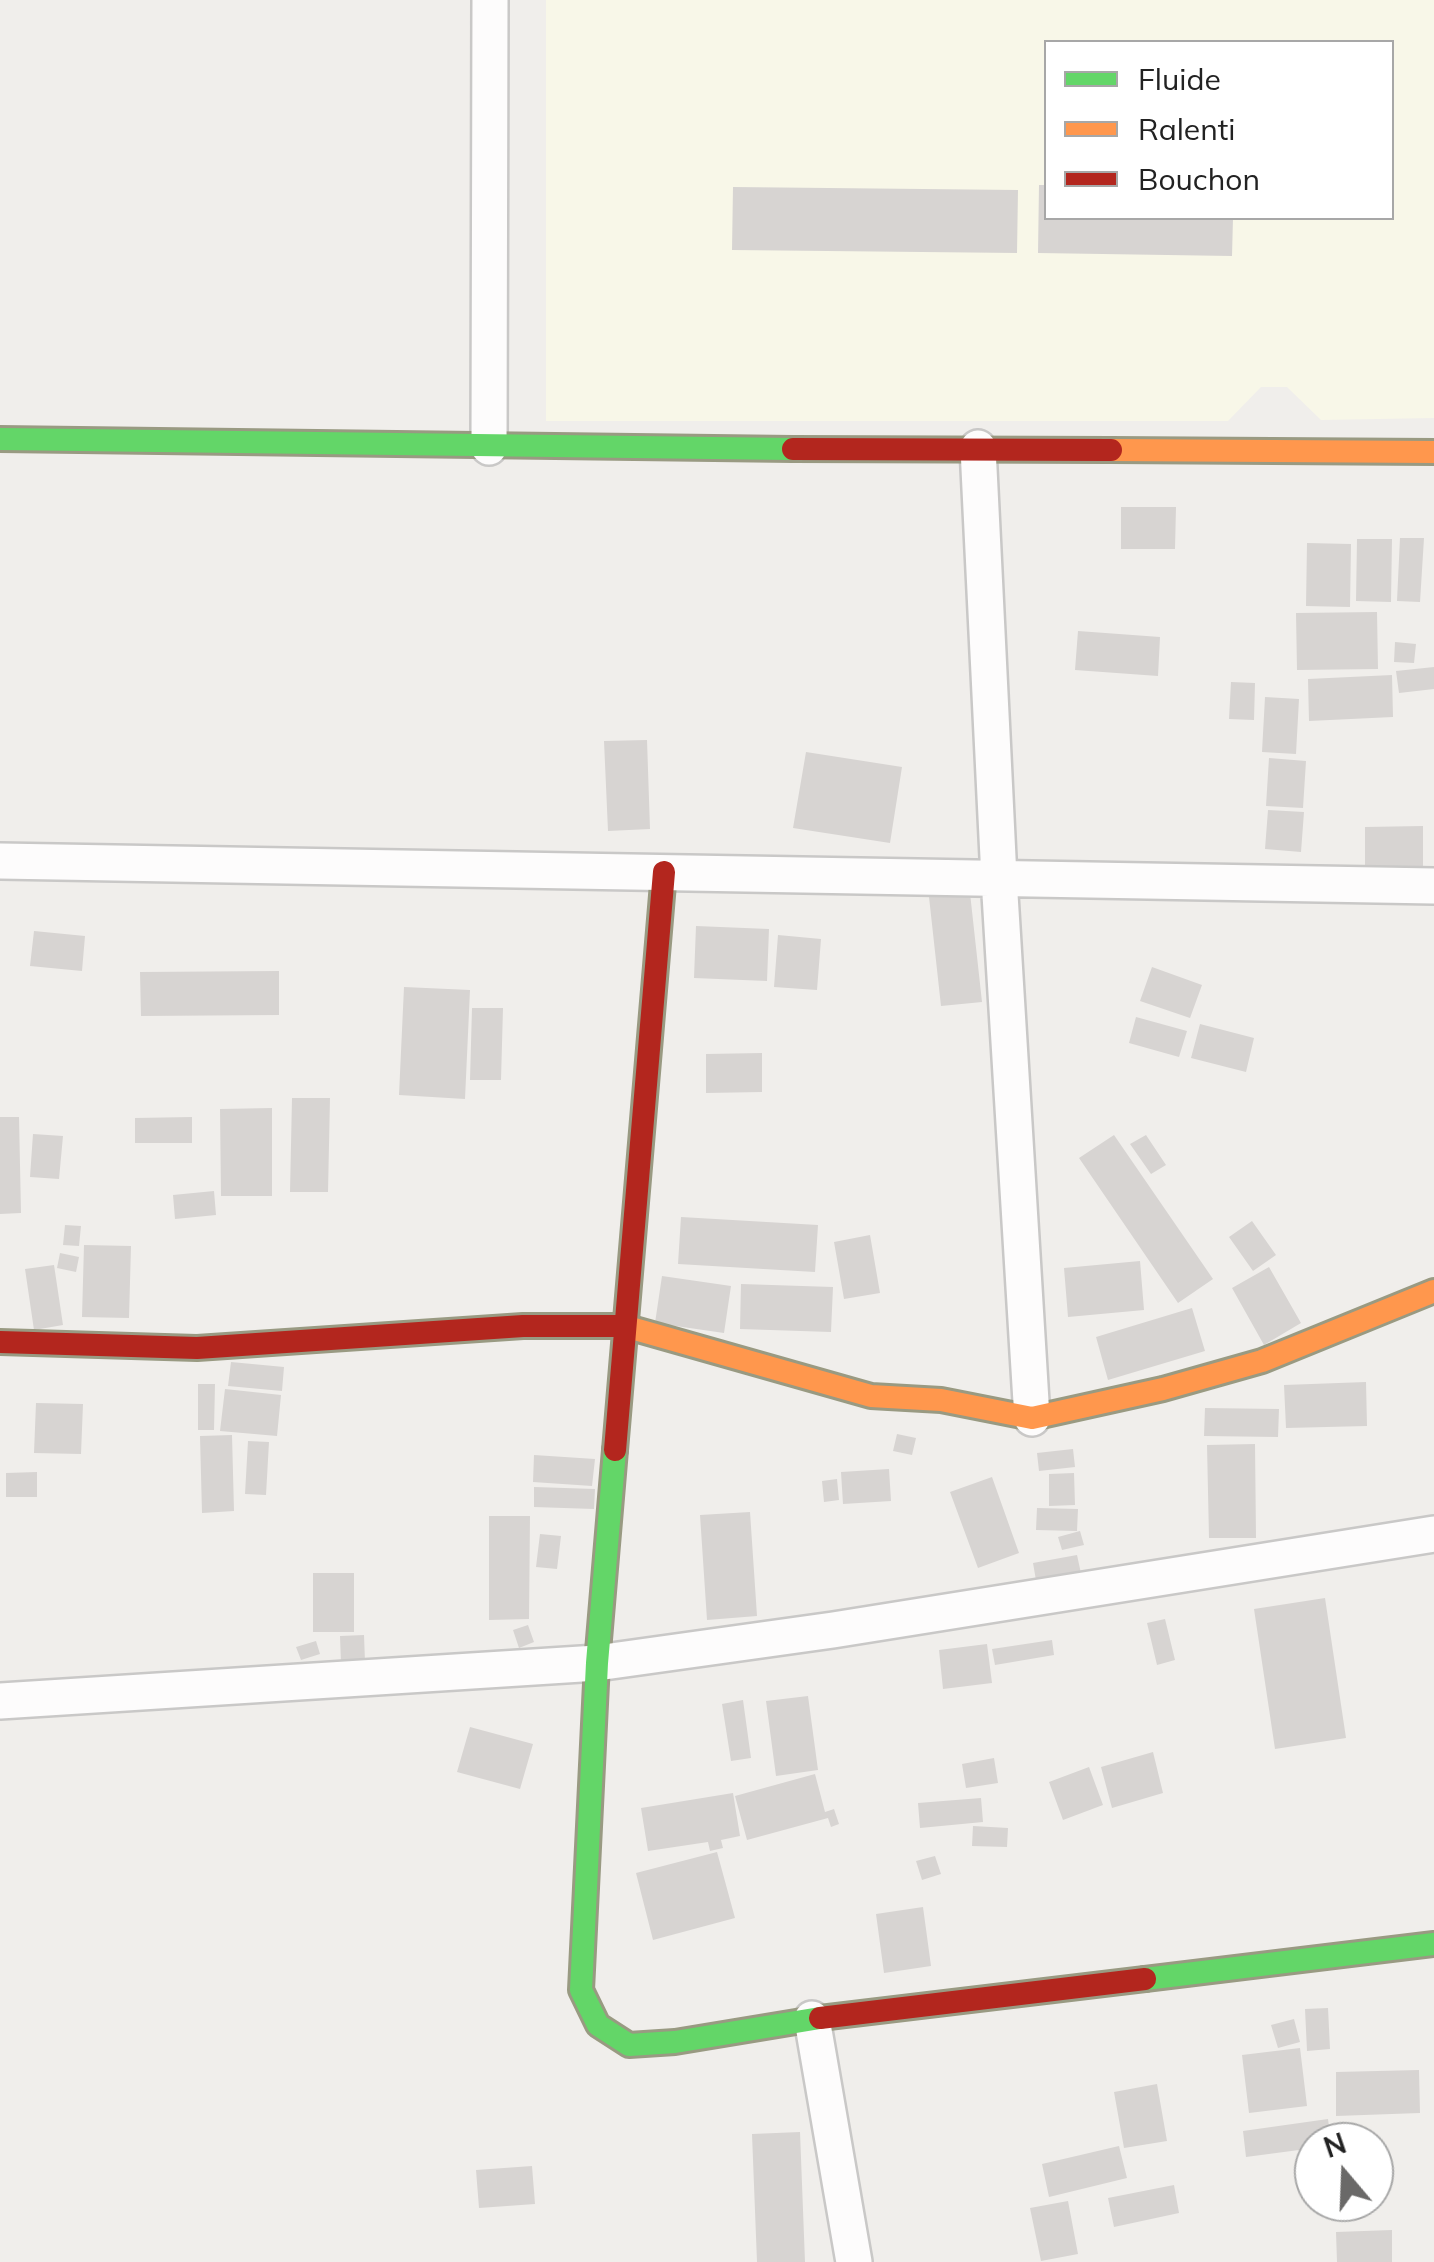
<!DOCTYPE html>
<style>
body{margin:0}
#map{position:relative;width:1434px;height:2262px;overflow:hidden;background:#f0eeeb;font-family:Mulish,sans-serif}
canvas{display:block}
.legend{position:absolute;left:1044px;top:40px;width:350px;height:180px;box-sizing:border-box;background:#fff;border:2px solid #a7a7a7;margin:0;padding:12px 18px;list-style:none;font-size:30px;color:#222}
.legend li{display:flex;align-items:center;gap:20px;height:50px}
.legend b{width:50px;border:2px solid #a7a7a7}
.north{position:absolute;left:1294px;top:2122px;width:100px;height:100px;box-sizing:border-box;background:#fff;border:2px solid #a7a7a7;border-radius:50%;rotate:341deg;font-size:28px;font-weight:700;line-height:40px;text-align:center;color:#222}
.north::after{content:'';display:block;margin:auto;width:35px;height:45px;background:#6a6968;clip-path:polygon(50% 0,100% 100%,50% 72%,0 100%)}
</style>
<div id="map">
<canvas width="1434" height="2262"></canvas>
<ul class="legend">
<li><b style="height:12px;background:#63d668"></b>Fluide</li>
<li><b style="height:12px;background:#ff974d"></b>Ralenti</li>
<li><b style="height:12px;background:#b3261e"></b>Bouchon</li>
</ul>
<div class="north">N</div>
</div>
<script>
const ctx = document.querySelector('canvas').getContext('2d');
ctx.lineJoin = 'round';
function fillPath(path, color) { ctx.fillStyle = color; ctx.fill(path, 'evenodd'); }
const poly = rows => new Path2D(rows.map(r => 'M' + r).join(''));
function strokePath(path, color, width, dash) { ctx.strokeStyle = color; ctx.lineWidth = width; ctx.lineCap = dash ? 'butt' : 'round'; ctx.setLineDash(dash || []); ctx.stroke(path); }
fillPath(poly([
 [546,0,1434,0,1434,418,1321,420,1287,387,1261,387,1228,421,546,421],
 [1046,42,1392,42,1392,218,1046,218]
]), '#f8f7e8');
fillPath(poly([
 [1039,185,1046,185,1046,218,1233,218,1232,256,1038,253],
 [733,187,1018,190,1017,253,732,250],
 [1121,507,1176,507,1175,549,1121,549],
 [1400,538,1424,538,1420,602,1397,601],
 [1357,539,1392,539,1391,602,1356,601],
 [1307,543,1351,544,1350,607,1306,606],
 [1377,612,1378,669,1297,670,1296,613],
 [1078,631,1160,637,1158,676,1075,670],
 [1395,642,1416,644,1414,663,1394,662],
 [1434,667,1434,689,1399,693,1396,671],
 [1392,675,1393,717,1309,721,1308,679],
 [1231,682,1255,683,1254,720,1229,719],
 [1265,697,1299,699,1296,754,1262,752],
 [647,740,650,829,608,831,604,741],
 [806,752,902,767,890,843,793,828],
 [1269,758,1306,761,1303,808,1266,806],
 [1268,810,1304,812,1301,852,1265,849],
 [1423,826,1423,866,1365,867,1365,827],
 [970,893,982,1002,941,1006,929,897],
 [696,926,769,929,767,981,694,978],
 [34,931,85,936,82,971,30,966],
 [778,935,821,939,817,990,774,987],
 [1152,967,1202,985,1190,1018,1140,1001],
 [279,971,279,1015,141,1016,140,972],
 [404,987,470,990,465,1099,399,1095],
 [472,1008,503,1008,501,1080,470,1080],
 [1136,1017,1187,1031,1179,1057,1129,1043],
 [1200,1024,1254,1038,1246,1072,1191,1058],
 [762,1053,762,1092,706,1093,706,1054],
 [292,1098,330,1098,328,1192,290,1192],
 [272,1108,272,1196,221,1196,220,1109],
 [0,1117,19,1117,21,1213,0,1214],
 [192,1117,192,1143,135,1143,135,1118],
 [33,1134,63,1136,59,1179,30,1177],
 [1114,1135,1213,1279,1178,1303,1079,1158],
 [1146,1135,1166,1165,1151,1174,1130,1144],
 [214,1191,216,1215,175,1219,173,1195],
 [681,1217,818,1225,815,1272,678,1264],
 [1252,1221,1276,1255,1253,1271,1229,1237],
 [65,1225,81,1226,79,1246,63,1245],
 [870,1235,880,1293,844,1299,834,1242],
 [84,1245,131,1246,129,1318,82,1317],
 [60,1253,79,1257,76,1272,57,1268],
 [1140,1261,1144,1310,1068,1317,1064,1268],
 [54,1265,63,1325,34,1330,25,1269],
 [1269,1267,1301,1323,1264,1345,1232,1288],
 [662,1276,731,1286,724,1333,655,1323],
 [741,1284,833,1287,831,1332,740,1329],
 [1192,1308,1205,1351,1108,1380,1096,1337],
 [231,1362,284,1367,282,1391,228,1386],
 [1366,1382,1367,1426,1286,1428,1284,1385],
 [198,1384,215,1384,214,1430,198,1430],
 [225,1389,281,1395,277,1436,220,1431],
 [36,1403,83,1404,81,1454,34,1453],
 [1205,1408,1279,1409,1278,1437,1204,1436],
 [897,1434,916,1438,912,1455,893,1451],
 [232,1435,234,1511,202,1513,200,1436],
 [248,1441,269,1442,266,1495,245,1494],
 [1255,1444,1256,1538,1209,1538,1207,1445],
 [1073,1449,1075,1467,1039,1471,1037,1453],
 [534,1455,595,1459,592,1486,533,1482],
 [889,1469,891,1501,843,1504,841,1472],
 [37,1472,37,1497,6,1497,6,1473],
 [1074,1473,1075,1505,1049,1506,1049,1474],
 [992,1477,1019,1553,978,1568,950,1492],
 [837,1479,839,1500,824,1502,822,1481],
 [534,1487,595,1489,594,1509,534,1507],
 [1037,1508,1078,1509,1077,1531,1036,1530],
 [750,1512,757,1616,707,1620,700,1515],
 [489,1516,530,1516,529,1619,489,1620],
 [1080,1531,1084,1545,1062,1550,1058,1537],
 [540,1534,561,1536,557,1569,536,1567],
 [1077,1555,1082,1578,1037,1586,1033,1563],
 [313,1573,354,1573,354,1632,313,1632],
 [1325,1598,1346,1738,1275,1749,1254,1609],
 [1165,1619,1175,1660,1157,1665,1147,1623],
 [528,1625,534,1642,519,1648,513,1630],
 [364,1635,365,1662,341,1663,340,1636],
 [1052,1640,1054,1655,995,1665,992,1649],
 [316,1641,320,1654,301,1660,296,1647],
 [987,1644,992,1683,943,1689,939,1650],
 [808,1696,818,1770,776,1776,766,1701],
 [743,1700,751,1758,731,1761,722,1704],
 [470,1727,533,1744,520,1789,457,1772],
 [1153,1752,1163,1793,1112,1808,1101,1767],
 [994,1758,998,1783,966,1788,962,1764],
 [1089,1767,1103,1805,1063,1820,1049,1782],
 [815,1774,825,1812,834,1809,839,1824,831,1827,828,1818,747,1840,735,1796],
 [733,1793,740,1836,721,1840,723,1848,710,1851,708,1842,648,1851,641,1808],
 [981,1798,983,1822,920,1828,918,1803],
 [973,1826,1008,1828,1007,1847,972,1846],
 [717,1852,735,1918,653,1940,636,1873],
 [935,1856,941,1874,922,1880,916,1861],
 [923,1907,931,1966,884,1973,876,1914],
 [1328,2008,1330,2049,1307,2051,1305,2009],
 [1294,2019,1300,2042,1278,2048,1271,2025],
 [1300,2048,1307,2106,1249,2113,1242,2055],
 [1419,2070,1420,2113,1336,2116,1336,2072],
 [1157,2084,1167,2141,1124,2148,1114,2092],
 [1328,2119,1331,2142,1314,2142,1314,2148,1246,2157,1243,2131],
 [800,2132,805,2262,757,2262,752,2134],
 [1119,2146,1127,2178,1049,2197,1042,2164],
 [532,2166,535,2204,479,2208,476,2170],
 [1174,2185,1179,2213,1114,2227,1108,2198],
 [1068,2201,1078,2254,1041,2261,1030,2208],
 [1392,2230,1392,2262,1337,2262,1336,2232]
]), '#d7d4d2');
const street = poly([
 [489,447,490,0],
 [978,448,999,878,1032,1418],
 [0,861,1434,886],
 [0,1701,597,1663,833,1630,1434,1534],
 [812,2019,854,2262]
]);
const fast = poly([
 [0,439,793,449],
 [615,1450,597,1663,581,1990,598,2025,629,2045,675,2042,820,2018],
 [1145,1979,1434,1944]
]);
const slow = poly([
 [1111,450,1434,452],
 [624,1326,871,1396,941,1400,1032,1418,1163,1389,1262,1361,1434,1291]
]);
const jam = poly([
 [793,449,1111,450],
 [0,1342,197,1348,523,1326,624,1326],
 [615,1450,664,872],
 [820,2018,1145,1979]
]);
strokePath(street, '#c9c8c7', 40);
strokePath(fast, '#999a82', 28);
strokePath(slow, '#999a82', 28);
strokePath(jam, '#999a82', 28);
strokePath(street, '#fdfcfc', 35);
strokePath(fast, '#63d668', 22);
strokePath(slow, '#ff974d', 22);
strokePath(jam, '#b3261e', 22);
</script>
